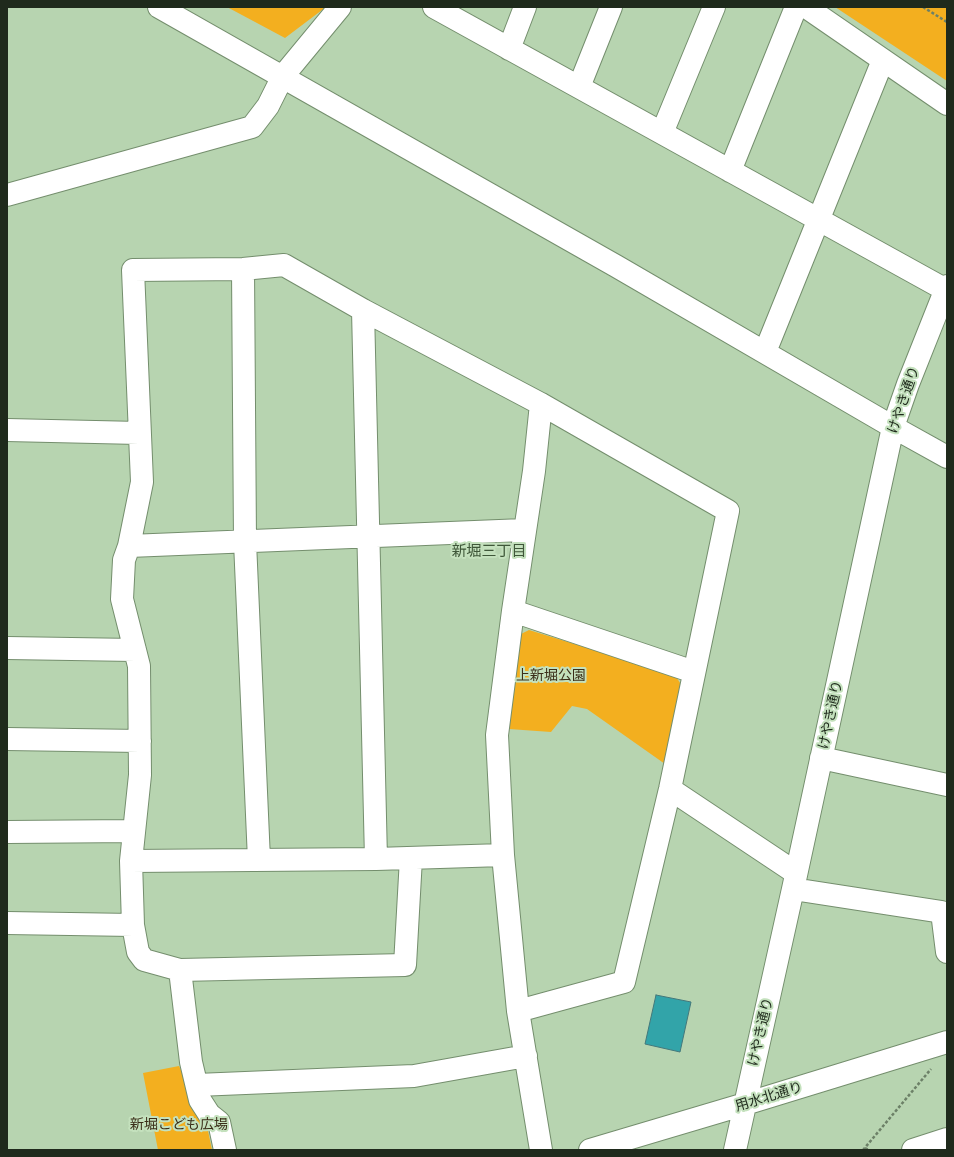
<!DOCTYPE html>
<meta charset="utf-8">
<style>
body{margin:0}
#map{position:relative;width:954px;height:1157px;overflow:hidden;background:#b7d4b0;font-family:"Open Sans",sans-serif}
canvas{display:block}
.frame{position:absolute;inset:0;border:8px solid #1f2a1c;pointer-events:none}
</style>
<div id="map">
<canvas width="954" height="1157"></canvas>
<div class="frame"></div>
</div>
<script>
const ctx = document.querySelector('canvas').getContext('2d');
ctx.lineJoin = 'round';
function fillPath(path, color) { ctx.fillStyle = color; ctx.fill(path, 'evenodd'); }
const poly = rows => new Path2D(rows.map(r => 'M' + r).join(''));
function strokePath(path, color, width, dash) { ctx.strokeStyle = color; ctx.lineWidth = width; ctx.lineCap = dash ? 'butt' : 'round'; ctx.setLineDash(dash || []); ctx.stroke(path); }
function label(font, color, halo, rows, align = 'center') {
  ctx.font = font + ' "Open Sans","Noto Sans JP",sans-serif'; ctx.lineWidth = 4; ctx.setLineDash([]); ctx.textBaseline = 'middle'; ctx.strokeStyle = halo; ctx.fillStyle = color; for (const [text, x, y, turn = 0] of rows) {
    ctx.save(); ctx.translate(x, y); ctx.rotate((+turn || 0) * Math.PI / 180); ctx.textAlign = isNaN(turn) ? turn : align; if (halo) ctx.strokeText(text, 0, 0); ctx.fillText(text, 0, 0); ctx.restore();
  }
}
fillPath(poly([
 [227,7,326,7,285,38],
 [835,7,947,7,947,81],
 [529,630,675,675,682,686,665,764,587,709,572,706,551,732,509,729,519,635],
 [179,1066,207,1126,212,1150,158,1150,143,1073]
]), '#f3af1f');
const building = poly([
 [656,995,691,1002,680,1052,645,1044,656,995]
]);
fillPath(building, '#32a4a9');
strokePath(building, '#43787b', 1);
const minor = poly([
 [159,7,616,266,893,427,947,457],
 [434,7,946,290],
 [806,7,947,104],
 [509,49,525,7],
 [579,87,611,7],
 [662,133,714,7],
 [730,171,796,7],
 [7,195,252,127,268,106,283,76,340,7],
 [243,269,245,542,259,860],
 [363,310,376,859],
 [765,352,883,60],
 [7,430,139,433],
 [129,546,524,530],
 [513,611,694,672],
 [7,648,135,650],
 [7,739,140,741],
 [821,758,947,785],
 [670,789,796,873],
 [7,832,134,831],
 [131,861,376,859,503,855],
 [793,889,942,912,947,952],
 [7,923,133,925],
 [180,970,405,965,411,858],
 [197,1085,414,1076,526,1056],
 [225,1150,219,1122,209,1114,200,1100,191,1062,180,970,144,960,138,952,133,925,131,861,140,775,139,666,122,599,124,560,129,546,142,482,133,270,243,269,284,265,363,310,541,404,728,511,670,789,624,982,518,1011],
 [541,1150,518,1011,503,855,497,735,513,611,534,471,541,404],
 [590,1150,745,1104,947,1042],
 [735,1150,793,889,893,427,908,384,947,286],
 [913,1150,947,1139]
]);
strokePath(minor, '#748e6d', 24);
strokePath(poly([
 [923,7,947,22],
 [865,1148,869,1150],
 [863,1150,931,1069]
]), '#6c8067', 2.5, [3, 2]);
strokePath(minor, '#fff', 22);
label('14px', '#1f2a1c', '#c4e1bd', [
 ["けやき通り",904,400,-71],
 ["けやき通り",831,715,-78],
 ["けやき通り",761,1032,-77],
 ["用水北通り",769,1097,-17]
]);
label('14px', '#3b2e19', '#c4e1bd', [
 ["上新堀公園",551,676],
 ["新堀こども広場",179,1125]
]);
label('15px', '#3f5739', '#c4e1bd', [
 ["新堀三丁目",489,552]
]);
</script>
